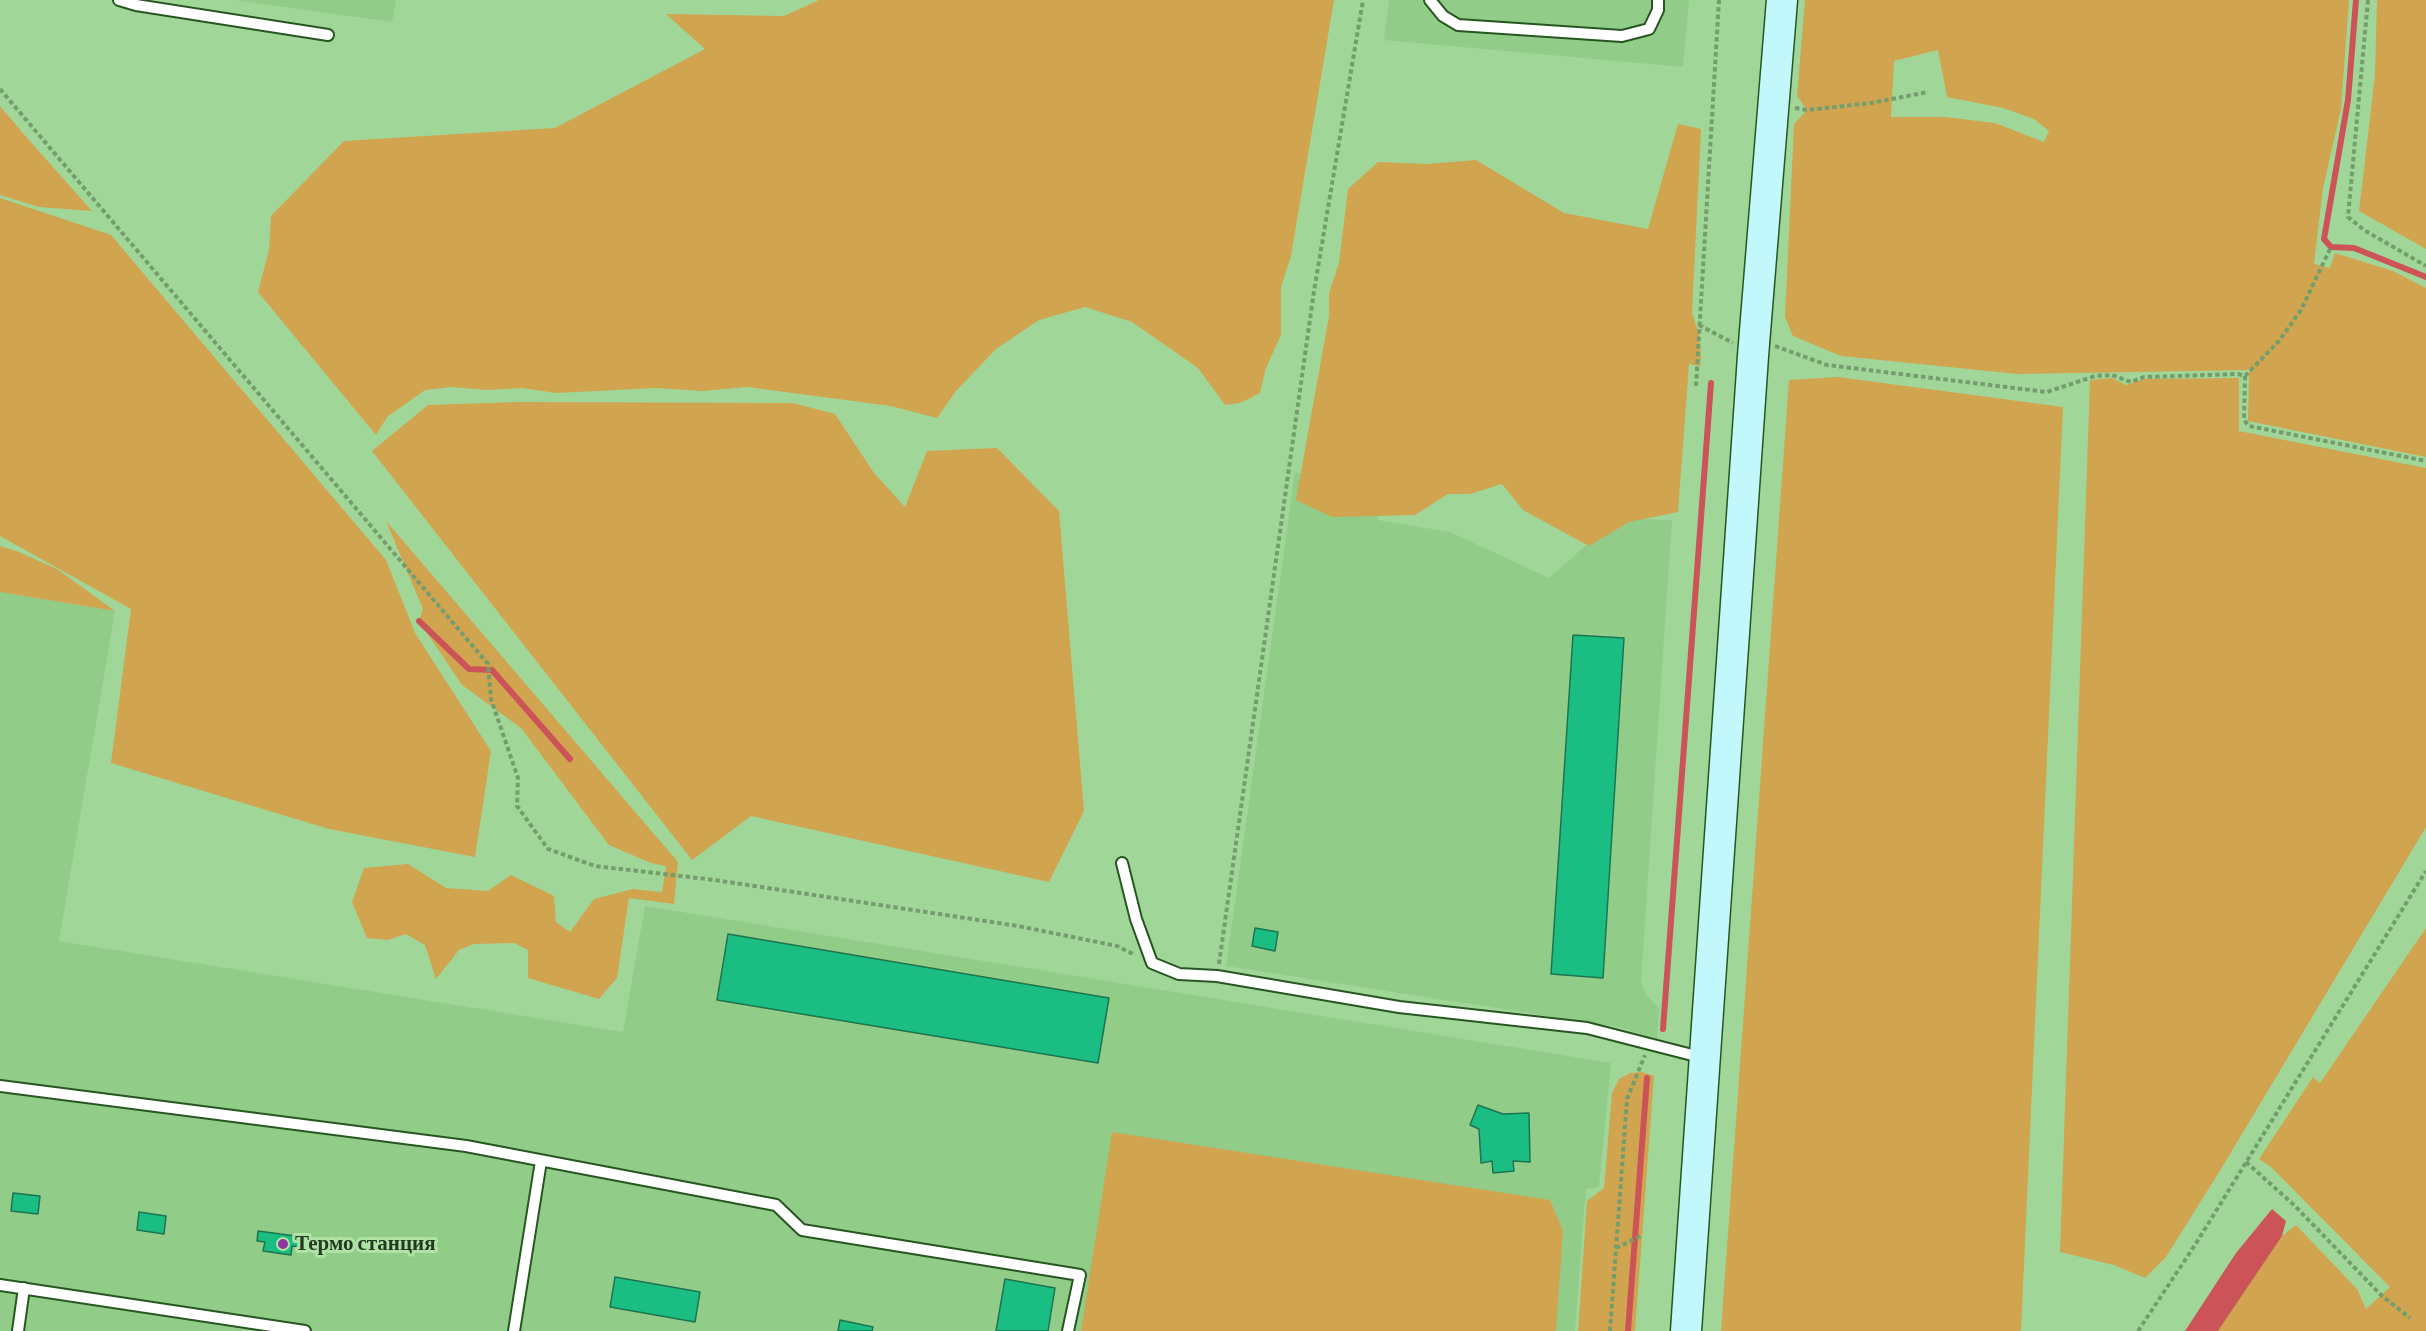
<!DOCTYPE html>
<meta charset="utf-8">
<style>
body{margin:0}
canvas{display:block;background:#a1d699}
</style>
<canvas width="2426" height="1331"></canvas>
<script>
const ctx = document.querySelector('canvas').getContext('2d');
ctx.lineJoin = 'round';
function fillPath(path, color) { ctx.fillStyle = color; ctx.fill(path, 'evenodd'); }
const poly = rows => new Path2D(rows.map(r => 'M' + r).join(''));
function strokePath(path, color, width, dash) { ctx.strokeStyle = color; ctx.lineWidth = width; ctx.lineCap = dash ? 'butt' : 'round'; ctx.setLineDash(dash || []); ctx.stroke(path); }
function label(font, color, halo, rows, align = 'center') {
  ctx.font = font + ' "Crimson Pro",serif'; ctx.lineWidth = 6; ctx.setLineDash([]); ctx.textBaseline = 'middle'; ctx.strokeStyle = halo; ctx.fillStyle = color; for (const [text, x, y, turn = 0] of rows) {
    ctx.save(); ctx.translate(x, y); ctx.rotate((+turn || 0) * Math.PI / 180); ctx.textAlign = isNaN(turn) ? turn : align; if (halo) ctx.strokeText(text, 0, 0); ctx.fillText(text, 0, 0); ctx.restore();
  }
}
fillPath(poly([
 [234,0,396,0,392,22],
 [1389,0,1689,0,1683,67,1384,40],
 [1295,472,1377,493,1378,520,1450,532,1549,578,1617,518,1672,520,1641,981,1646,995,1659,1008,1657,1039,1619,1027,1226,966],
 [0,592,115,611,59,941,623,1032,645,906,1611,1063,1599,1187,1586,1189,1575,1331,0,1331]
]), '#92cc89');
fillPath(poly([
 [819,0,1334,0,1291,256,1281,287,1281,335,1266,368,1260,393,1240,403,1225,405,1198,368,1132,322,1085,307,1039,320,996,349,956,391,937,418,891,406,747,387,703,391,656,388,556,393,522,388,487,390,451,387,425,390,387,417,376,435,258,292,269,250,271,216,344,141,555,128,705,49,666,14,784,16],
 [1805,0,2349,0,2341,109,2323,188,2314,264,2330,268,2335,253,2393,271,2426,288,2426,457,2248,421,2249,370,2018,374,1841,356,1793,336,1785,317,1794,124,1807,110,1797,96],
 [1938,50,1947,97,2003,108,2034,119,2049,131,2044,142,1995,123,1945,117,1891,117,1894,61],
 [2377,0,2426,0,2426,249,2359,211,2375,75],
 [0,106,28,139,92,211,39,207,0,195],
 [1678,124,1701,129,1692,313,1699,334,1701,357,1700,366,1689,364,1678,512,1629,522,1589,546,1523,510,1502,484,1470,494,1448,494,1415,515,1332,517,1296,500,1329,316,1329,293,1339,263,1348,189,1378,162,1428,164,1476,160,1564,213,1648,229],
 [0,198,111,235,386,560,415,633,491,751,475,857,329,829,111,763,131,609,0,536],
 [1838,377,2063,407,2021,1331,1721,1331,1789,380],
 [2112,378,2126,385,2144,379,2239,378,2239,431,2426,468,2426,827,2221,1169,2166,1257,2145,1278,2114,1265,2060,1252,2090,380],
 [518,402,793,403,835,414,874,473,905,507,927,451,997,448,1059,511,1084,811,1049,882,751,816,692,860,372,451,428,405],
 [386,521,678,862,674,904,629,898,617,978,599,999,528,978,528,950,514,943,474,944,459,950,436,979,425,945,406,934,388,940,367,938,352,902,364,868,408,864,446,888,488,891,511,875,554,896,556,922,570,932,594,899,633,889,662,892,666,866,651,863,609,845,521,728,462,685,419,621,423,609],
 [0,546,19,552,57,569,115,611,0,592],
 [2426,928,2426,1331,2218,1331,2282,1236,2296,1225,2357,1289,2366,1309,2390,1287,2271,1167,2259,1159,2313,1077,2320,1083],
 [1642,1072,1654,1076,1635,1331,1578,1331,1587,1201,1604,1188,1612,1093,1619,1079,1630,1073],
 [1112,1132,1550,1200,1563,1231,1556,1331,1081,1331]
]), '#d1a44f');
fillPath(poly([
 [2272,1209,2286,1221,2282,1236,2218,1331,2185,1331,2236,1253]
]), '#cc5458');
strokePath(poly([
 [2356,0,2348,100,2324,239,2331,247,2354,248,2426,277],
 [419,621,469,669,492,670,570,759],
 [1663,1029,1711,383],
 [1628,1331,1647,1078]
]), '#cc5458', 6);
const building = poly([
 [1573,635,1624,638,1603,978,1551,974,1573,635],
 [1255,928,1278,932,1275,951,1252,946,1255,928],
 [728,934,1109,998,1098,1063,717,1000,728,934],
 [1478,1105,1503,1114,1529,1113,1530,1162,1513,1161,1514,1171,1493,1173,1492,1161,1481,1163,1479,1129,1470,1125,1478,1105],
 [13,1193,40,1196,38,1214,11,1211,13,1193],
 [139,1212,166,1216,164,1234,137,1230,139,1212],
 [258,1231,303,1237,301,1247,292,1246,291,1255,263,1251,265,1242,257,1241,258,1231],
 [615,1277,700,1292,695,1322,610,1307,615,1277],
 [1005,1279,1055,1288,1048,1331,996,1331,1005,1279],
 [840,1320,873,1327,872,1331,838,1331,840,1320]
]);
fillPath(building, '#1abe82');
strokePath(building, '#1c7550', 1.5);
const service = poly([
 [119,0,136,5,328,35],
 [1430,0,1443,16,1458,25,1622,36,1649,29,1658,10,1658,0],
 [1122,863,1136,919,1152,963,1179,974,1217,976,1399,1007,1587,1028,1704,1058],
 [0,1086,466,1146,776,1205,802,1230,1080,1275,1068,1331],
 [0,1285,305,1331],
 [18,1331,24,1288],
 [514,1331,541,1161]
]);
const secondary = poly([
 [1686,1331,1753,356,1782,0]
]);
strokePath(service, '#275720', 14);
strokePath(secondary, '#275720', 33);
strokePath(poly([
 [2368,0,2348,217,2364,230,2426,266],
 [0,89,488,664,491,699,518,778,517,806,548,849,595,866,715,880,1018,926,1117,946,1133,954],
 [1795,108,1807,110,1871,103,1928,92],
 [1699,325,1733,343],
 [1775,346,1827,365,2047,392,2095,376,2112,375,2131,382,2144,377,2238,374,2245,376,2244,420,2249,426,2426,461],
 [2245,376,2279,341,2301,310,2331,247],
 [1696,386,1719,0],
 [1219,964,1314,291,1363,0],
 [2246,1162,2295,1206,2381,1295,2410,1318],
 [1616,1248,1643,1235],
 [1610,1331,1627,1099,1645,1055],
 [2138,1331,2195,1245,2426,871]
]), '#749d6d', 4, [4.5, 3]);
strokePath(service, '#fff', 10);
strokePath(secondary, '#c2f8fc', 30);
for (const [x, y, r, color] of [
 [283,1244,6,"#9035a0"]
]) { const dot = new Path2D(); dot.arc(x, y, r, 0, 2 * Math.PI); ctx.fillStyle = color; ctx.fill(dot); strokePath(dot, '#aee3a5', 2); }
label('bold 21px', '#243921', '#aee3a5', [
 ["Термо станция",295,1244]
], 'left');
</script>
